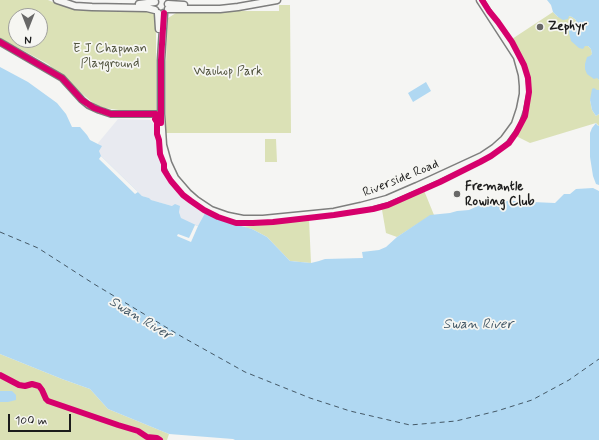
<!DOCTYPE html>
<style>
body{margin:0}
#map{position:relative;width:599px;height:440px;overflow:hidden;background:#f5f5f3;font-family:Mynerve,sans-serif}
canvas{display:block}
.north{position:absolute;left:8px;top:8px;width:40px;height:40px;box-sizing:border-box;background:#f6f6f2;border:1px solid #9f9f9c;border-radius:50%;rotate:180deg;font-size:11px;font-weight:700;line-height:16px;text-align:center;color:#1c1c1c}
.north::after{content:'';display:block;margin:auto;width:14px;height:18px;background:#686867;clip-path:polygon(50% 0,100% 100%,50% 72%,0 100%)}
.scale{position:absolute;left:8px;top:414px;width:63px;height:18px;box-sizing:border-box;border:2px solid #1c1c1c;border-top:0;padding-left:5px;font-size:12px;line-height:14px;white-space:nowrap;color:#1c1c1c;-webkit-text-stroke:3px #f6f6f2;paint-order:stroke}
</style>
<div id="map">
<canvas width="599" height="440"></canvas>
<div class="north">N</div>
<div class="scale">100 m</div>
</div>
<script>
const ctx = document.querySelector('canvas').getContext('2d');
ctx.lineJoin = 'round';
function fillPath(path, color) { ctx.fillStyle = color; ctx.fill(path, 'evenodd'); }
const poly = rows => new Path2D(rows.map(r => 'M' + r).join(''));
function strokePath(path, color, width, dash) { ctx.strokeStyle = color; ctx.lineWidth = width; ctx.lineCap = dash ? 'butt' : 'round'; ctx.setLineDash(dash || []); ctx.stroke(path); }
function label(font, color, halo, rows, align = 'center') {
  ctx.font = font + ' Mynerve,sans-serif'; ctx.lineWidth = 3.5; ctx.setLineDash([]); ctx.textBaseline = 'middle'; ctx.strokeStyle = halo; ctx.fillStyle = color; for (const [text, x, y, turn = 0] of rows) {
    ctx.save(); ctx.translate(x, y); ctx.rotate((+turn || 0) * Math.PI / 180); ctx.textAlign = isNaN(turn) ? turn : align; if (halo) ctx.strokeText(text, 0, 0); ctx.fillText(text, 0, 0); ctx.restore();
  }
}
fillPath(poly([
 [118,119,150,120,156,127,160,158,164,172,171,183,191,204,205,212,191,242,181,218,179,212,172,206,150,200,149,198,142,196,99,159,99,151,98,143]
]), '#e8eaf0');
fillPath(poly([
 [0,0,48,0,60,5,76,9,140,11,152,12,154,14,156,21,156,110,119,110,104,108,94,104,48,64,0,38],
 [16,16,40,16,40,40,16,40],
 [279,5,290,5,291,133,166,133,166,62,168,18,176,13,223,11,279,11],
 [553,12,558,17,569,16,572,17,576,20,576,24,573,27,585,46,588,46,591,49,592,54,590,57,597,77,599,80,599,90,597,90,590,100,592,110,596,116,599,114,599,126,596,123,530,143,516,136,523,122,528,109,530,96,530,79,527,67,512,39],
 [265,139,276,139,277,162,265,162],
 [423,188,434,215,430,216,397,237,386,233,381,204],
 [309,219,311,263,290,261,267,237,252,229,242,227],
 [0,354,62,379,90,389,108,409,169,434,167,440,0,440]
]), '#dbe1b6');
fillPath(poly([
 [547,0,599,0,599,80,597,78,594,79,587,74,585,69,585,64,587,57,590,56,592,54,591,49,588,46,585,46,583,49,579,48,571,41,569,33,569,27,571,25,573,27,576,25,576,20,572,17,569,16,568,19,563,20,558,17,553,12,551,5],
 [0,67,28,82,57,103,66,114,72,127,80,127,87,135,90,140,102,146,99,151,101,156,142,196,149,198,151,200,172,206,175,204,180,206,179,212,181,218,198,226,205,213,216,219,252,229,267,237,290,261,311,263,319,261,325,259,363,258,362,252,379,250,386,247,397,237,430,215,450,213,457,211,469,210,480,205,487,205,496,206,504,201,517,201,524,204,532,202,555,203,564,194,570,194,576,189,593,188,599,191,599,440,235,440,233,439,169,434,108,409,90,389,62,379,0,354],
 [426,82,431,91,413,102,408,93],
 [594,88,597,90,599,90,599,114,596,116,592,110,590,100,592,89],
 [596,123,597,125,599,126,599,185,596,184,593,176,590,157,590,133,592,128],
 [0,391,12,391,16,395,16,400,8,402,0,402]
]), '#b0d8f2');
fillPath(poly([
 [101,156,138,192,135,194,99,159],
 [195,225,198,226,191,242,177,236,178,234,189,238]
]), '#f5f5f3');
strokePath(poly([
 [0,232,38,248,94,284,184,338,245,372,310,398,350,411,410,425,456,421,497,411,532,400,569,380,599,359]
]), '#455967', 1, [5, 4]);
const street = poly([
 [0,42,62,78,82,100,88,105,99,110,111,114,161,114]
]);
const secondary = poly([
 [57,0,75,6,92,7,147,8,155,10],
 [139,4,155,2],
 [168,4,184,5],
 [168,9,220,9,238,7,277,0],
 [158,13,159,29],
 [164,13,161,60,161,114,163,145,168,163,175,178,188,193,196,200,211,210,228,216,243,219,263,219,334,212,361,206,387,199,417,186,482,156,494,148,504,139,515,124,520,109,523,94,523,86,522,75,517,57,480,0]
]);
strokePath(street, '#7e7e7d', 8);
strokePath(secondary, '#7e7e7d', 9);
strokePath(street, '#f5f5f3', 4.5);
strokePath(secondary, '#f5f5f3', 6);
strokePath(poly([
 [0,42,62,78,82,100,94,108,111,114,156,114,156,118,155,119,157,122,157,134,159,140,160,154,164,164,164,170,171,181,183,195,191,201,204,210,218,217,236,223,253,223,273,222,334,215,373,209,388,205,440,182,480,162,491,156,509,143,516,133,525,116,529,92,528,78,524,65,512,42,498,22,489,11,482,0],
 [161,123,161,60,164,13],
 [0,375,19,385,25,386,32,384,39,386,42,390,46,399,48,401,118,425,138,431,147,437,157,438,160,440]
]), '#d6006c', 6);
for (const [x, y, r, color] of [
 [540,27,4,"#686867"],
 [457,194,4,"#686867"]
]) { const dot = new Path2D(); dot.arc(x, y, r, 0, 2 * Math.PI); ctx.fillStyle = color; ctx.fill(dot); strokePath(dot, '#f6f6f2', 1.5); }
label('bold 13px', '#1c1c1c', '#f6f6f2', [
 ["Zephyr",548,27],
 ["Fremantle",465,187],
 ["Rowing Club",465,202]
], 'left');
label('13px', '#4f523c', '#f6f6f2', [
 ["E J Chapman",110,49],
 ["Playground",110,64],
 ["Wauhop Park",228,72]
]);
label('13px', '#1c1c1c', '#f6f6f2', [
 ["Riverside Road",401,179,-22]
]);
label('italic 14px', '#455967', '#f6f6f2', [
 ["Swan River",140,319,31],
 ["Swan River",478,325]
]);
</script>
